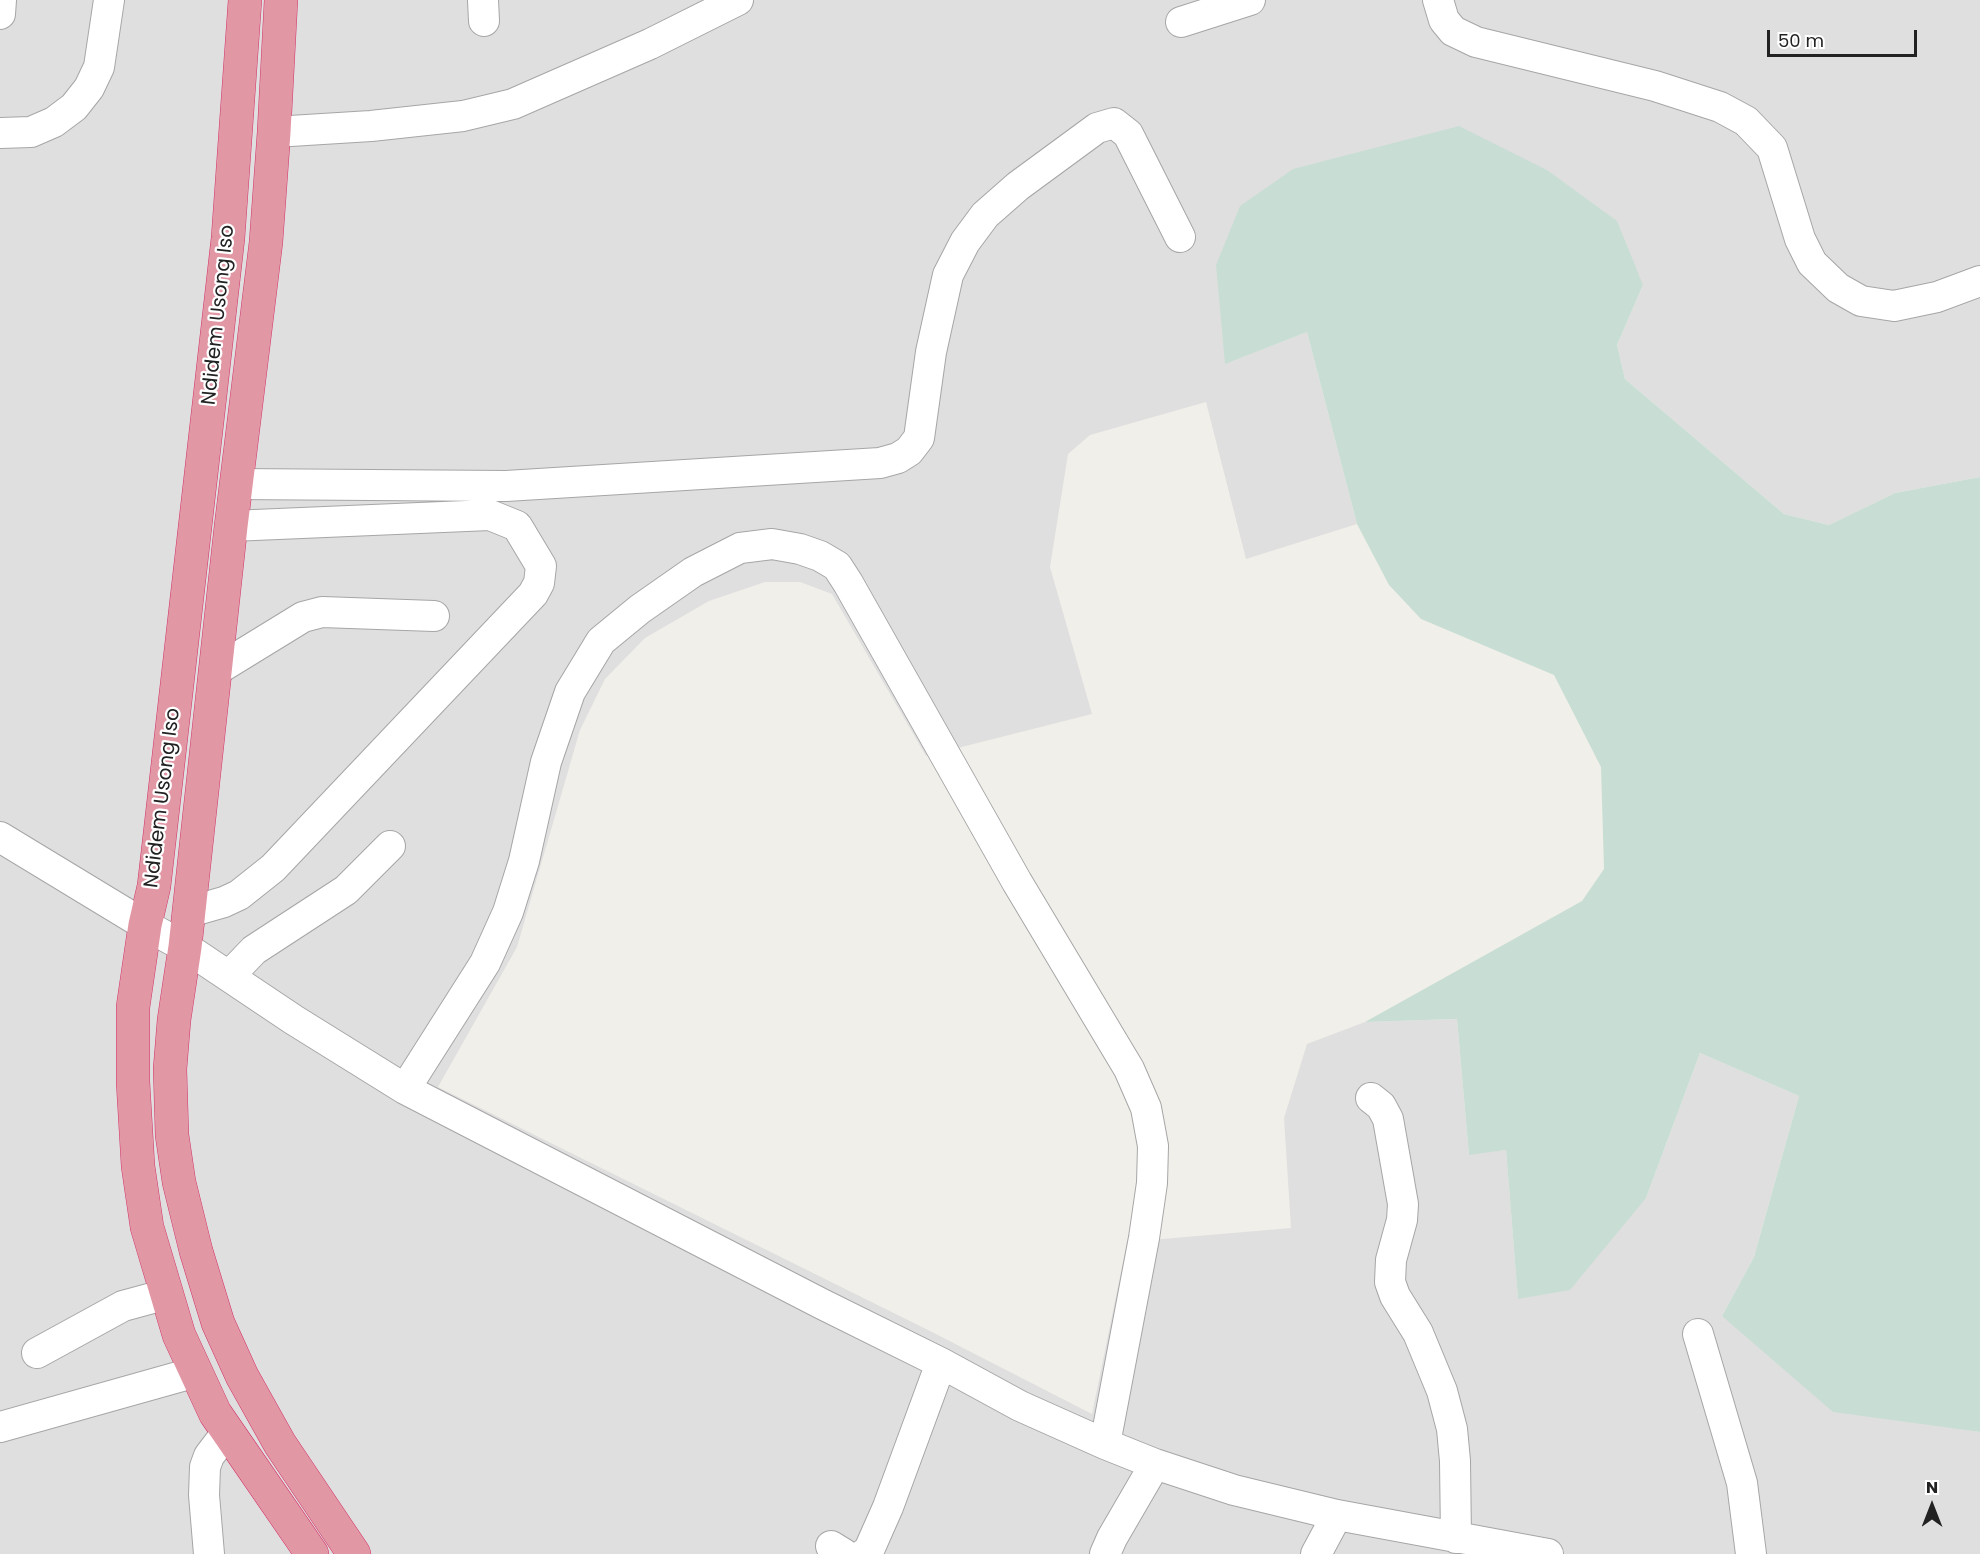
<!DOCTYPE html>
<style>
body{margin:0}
#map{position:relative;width:1980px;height:1554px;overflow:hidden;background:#f1efea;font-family:Poppins,sans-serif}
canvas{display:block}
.north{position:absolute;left:1902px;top:1476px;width:60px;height:60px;-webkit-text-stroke:4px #fff;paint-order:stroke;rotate:0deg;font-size:16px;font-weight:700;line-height:24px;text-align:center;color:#222}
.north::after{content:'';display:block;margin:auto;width:21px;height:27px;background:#222;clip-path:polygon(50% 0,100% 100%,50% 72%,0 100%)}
.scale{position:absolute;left:1767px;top:30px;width:150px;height:27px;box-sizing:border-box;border:3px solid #222;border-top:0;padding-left:8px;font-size:18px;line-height:21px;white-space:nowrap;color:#222;-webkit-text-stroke:4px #fff;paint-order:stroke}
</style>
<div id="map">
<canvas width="1980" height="1554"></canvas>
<div class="north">N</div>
<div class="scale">50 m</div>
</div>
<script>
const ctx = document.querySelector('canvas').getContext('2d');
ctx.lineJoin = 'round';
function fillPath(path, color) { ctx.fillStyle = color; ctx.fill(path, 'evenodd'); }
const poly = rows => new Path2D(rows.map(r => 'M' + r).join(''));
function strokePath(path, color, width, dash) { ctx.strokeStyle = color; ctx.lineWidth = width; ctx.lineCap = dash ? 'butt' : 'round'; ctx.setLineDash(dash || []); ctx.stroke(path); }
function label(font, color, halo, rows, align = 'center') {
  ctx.font = font + ' Poppins,sans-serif'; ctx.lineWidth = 4.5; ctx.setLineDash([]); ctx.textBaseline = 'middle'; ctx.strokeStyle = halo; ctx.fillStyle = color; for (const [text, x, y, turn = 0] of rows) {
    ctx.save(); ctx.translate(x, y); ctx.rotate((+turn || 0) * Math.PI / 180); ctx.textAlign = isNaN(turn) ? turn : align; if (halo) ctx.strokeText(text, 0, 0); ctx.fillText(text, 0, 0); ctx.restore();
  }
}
fillPath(poly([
 [0,0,1980,0,1980,477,1895,493,1829,525,1784,514,1625,379,1617,345,1643,285,1547,170,1226,363,1307,332,1357,524,1246,559,1206,402,1090,435,1068,454,1050,567,1092,714,926,756,832,594,800,582,765,582,709,601,645,638,605,679,580,730,517,947,438,1087,930,1331,1092,1414,1127,1242,1291,1228,1284,1118,1307,1044,1365,1022,1457,1019,1469,1154,1506,1150,1518,1298,1646,1198,1700,1053,1799,1096,1754,1257,1722,1316,1941,1426,1980,1432,1980,1554,0,1554]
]), '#e0dfdf');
fillPath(poly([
 [1459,126,1547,170,1617,221,1643,285,1617,345,1625,379,1784,514,1829,525,1895,493,1980,477,1980,1432,1833,1412,1722,1316,1754,1257,1799,1096,1700,1053,1646,1198,1570,1290,1518,1299,1506,1150,1469,1155,1457,1019,1365,1022,1582,901,1604,869,1601,767,1554,675,1421,619,1389,585,1357,524,1307,332,1225,364,1216,265,1240,206,1293,169]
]), '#c8ded4');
const minor = poly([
 [483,0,484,21],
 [1438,0,1444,20,1453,31,1476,42,1655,86,1720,107,1746,121,1772,148,1800,239,1812,263,1838,288,1861,301,1894,306,1937,297,1980,281],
 [0,14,1,0],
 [1181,22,1250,0],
 [274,132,371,126,463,116,513,104,650,44,738,0],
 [0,133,31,132,54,122,74,107,89,88,99,67,109,0],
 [236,484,506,486,880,463,898,458,909,451,919,438,931,352,948,275,965,242,985,215,1018,186,1097,128,1114,123,1128,134,1180,237],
 [215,671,303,617,322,612,434,616],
 [0,837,145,925,185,947,294,1020,405,1089,822,1304,941,1363,1020,1406,1105,1444,1155,1464,1234,1490,1337,1515,1548,1554],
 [189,912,224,902,239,895,273,868,533,594,539,583,541,566,517,526,490,515,231,526],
 [229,976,254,950,346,890,390,846],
 [405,1089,485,963,508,912,524,861,546,762,570,692,601,641,640,609,693,572,740,548,772,544,800,549,820,556,837,566,848,583,1017,882,1129,1069,1146,1108,1153,1146,1152,1183,1144,1238,1105,1444],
 [1371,1098,1381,1106,1388,1119,1403,1204,1402,1220,1391,1260,1390,1282,1395,1296,1418,1333,1442,1391,1452,1429,1455,1461,1456,1538],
 [1698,1334,1742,1483,1751,1554],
 [37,1353,123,1306,167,1294],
 [0,1427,196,1372],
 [831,1546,844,1554],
 [209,1554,204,1495,205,1467,209,1456,228,1431],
 [864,1554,869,1550,888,1507,941,1363],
 [1105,1554,1112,1538,1155,1464],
 [1316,1554,1337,1515]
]);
const highway = poly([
 [245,0,228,238,154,886,145,925,133,1007,133,1082,138,1166,147,1227,179,1335,215,1413,312,1554],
 [281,0,274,132,266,242,231,526,185,947,174,1020,170,1069,172,1135,179,1182,196,1251,218,1323,242,1376,280,1444,354,1554]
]);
strokePath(minor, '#a6a6a6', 32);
strokePath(highway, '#d1356a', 34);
strokePath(minor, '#fff', 30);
strokePath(highway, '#e297a5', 33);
label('20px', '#222', '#fff', [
 ["Ndidem Usong Iso",219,315,-84],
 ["Ndidem Usong Iso",163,798,-83]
]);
</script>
